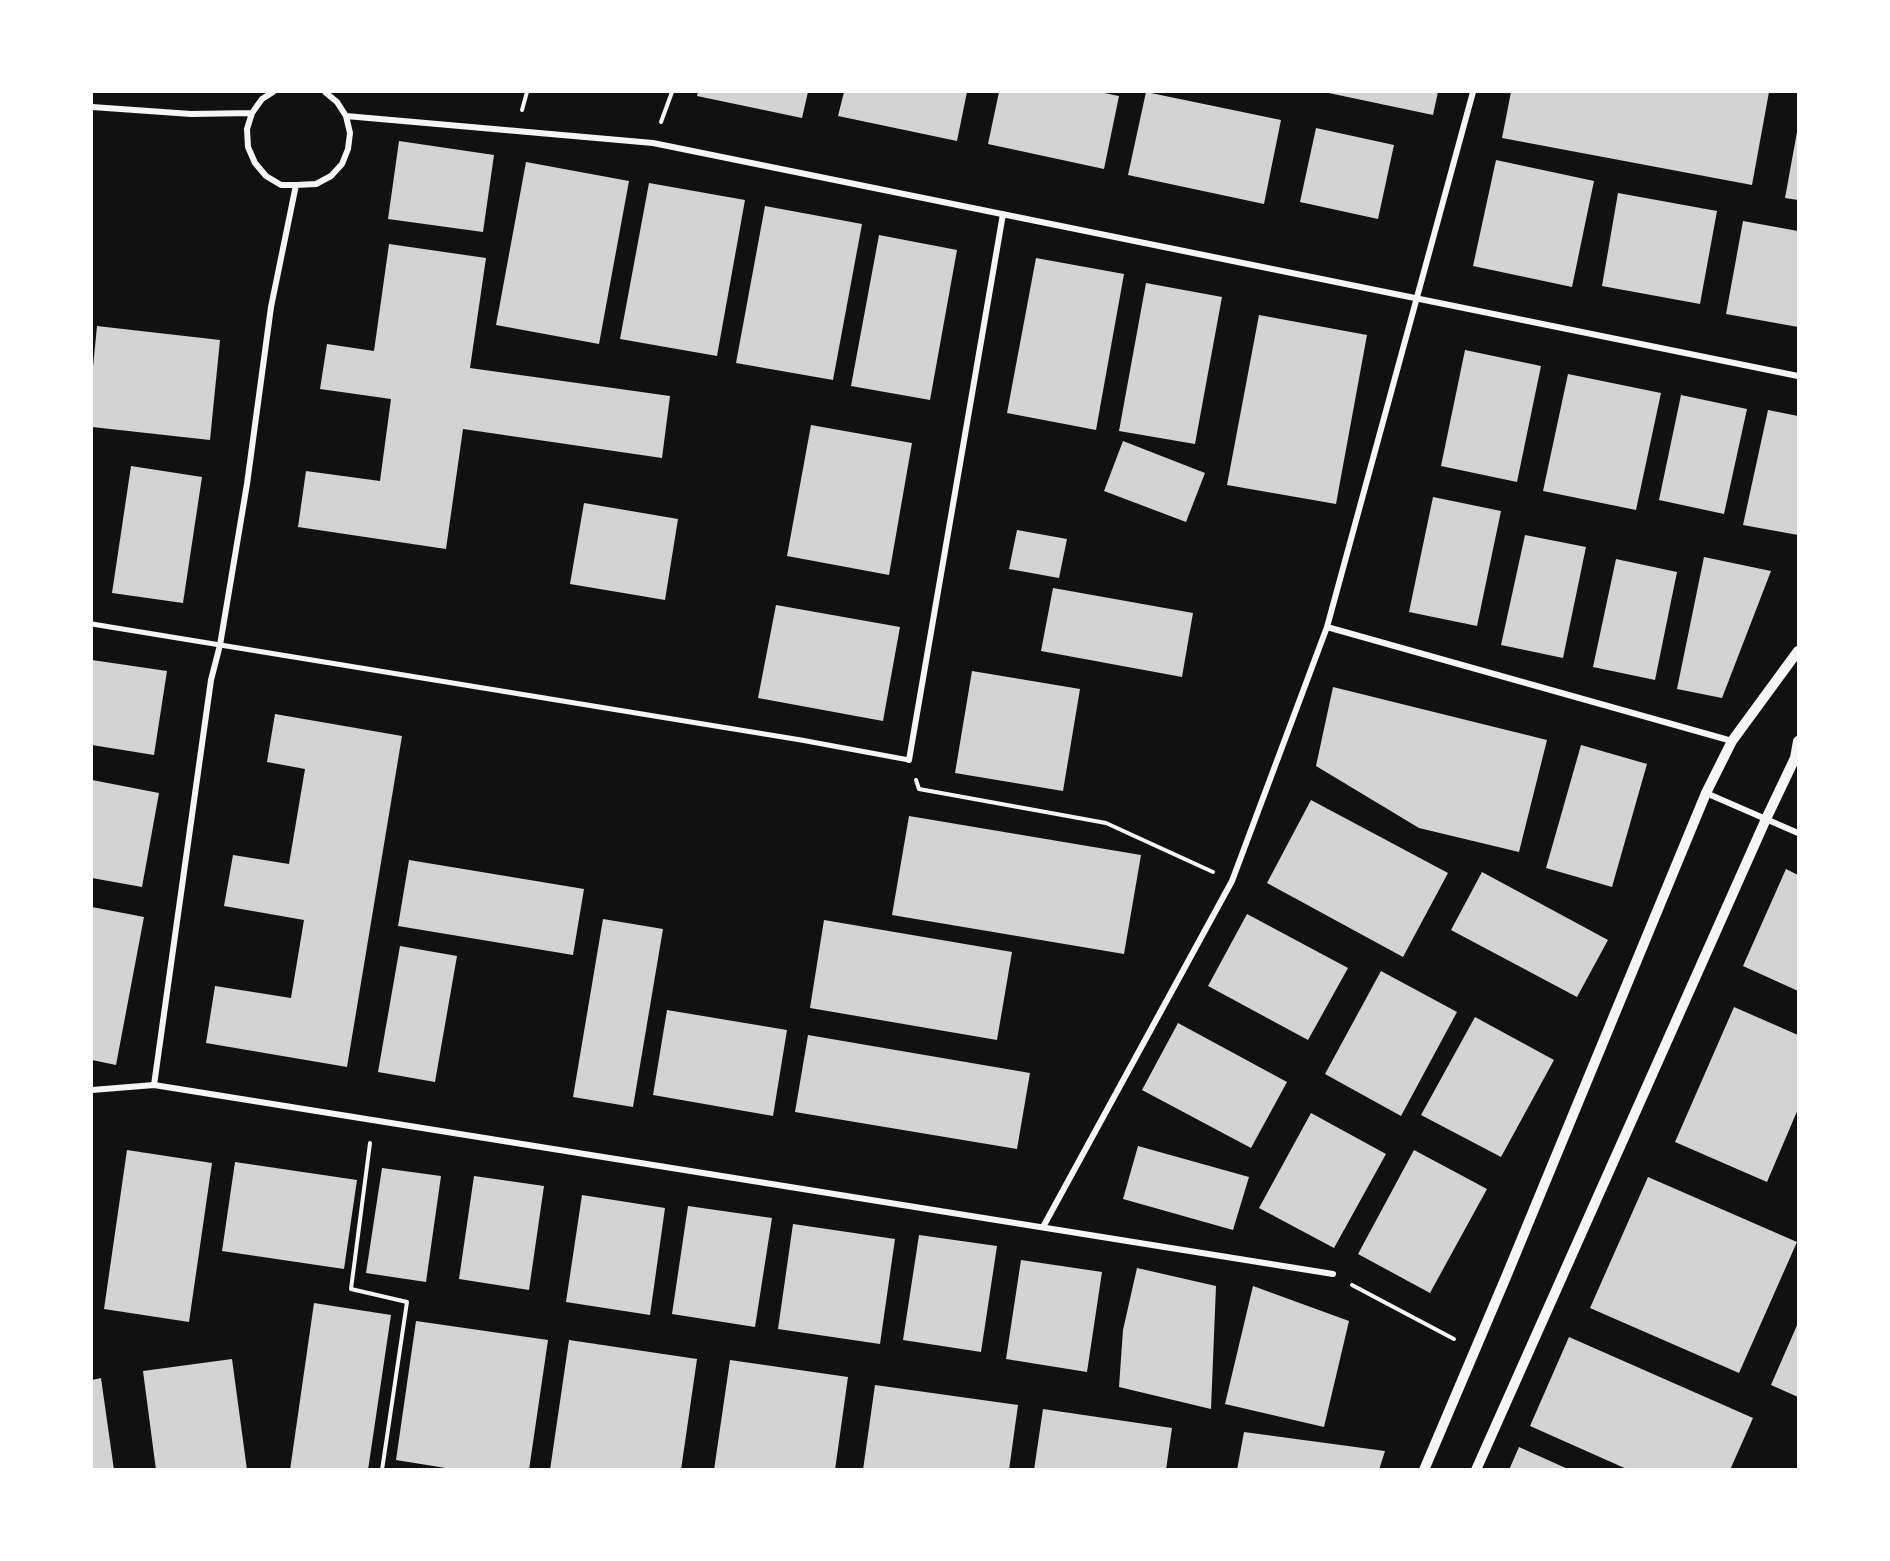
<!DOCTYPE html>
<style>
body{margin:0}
#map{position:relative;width:1890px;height:1561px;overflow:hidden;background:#111;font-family:"IBM Plex Sans",sans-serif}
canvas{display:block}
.frame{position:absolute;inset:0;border:93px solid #fff;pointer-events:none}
</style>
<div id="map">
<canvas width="1890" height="1561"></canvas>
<div class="frame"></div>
</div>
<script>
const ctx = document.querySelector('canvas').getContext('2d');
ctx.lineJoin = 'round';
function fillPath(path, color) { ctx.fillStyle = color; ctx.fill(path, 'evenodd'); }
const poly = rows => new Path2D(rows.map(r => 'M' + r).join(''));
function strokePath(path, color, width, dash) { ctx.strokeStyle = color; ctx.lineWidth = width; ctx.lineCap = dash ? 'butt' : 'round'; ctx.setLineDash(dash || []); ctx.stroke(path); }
fillPath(poly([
 [698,92,808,92,802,118,697,96],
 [844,92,967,92,957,141,838,116],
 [999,92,1099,92,1119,96,1104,169,988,144],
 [1146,92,1281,120,1264,204,1128,175],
 [1324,92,1438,92,1433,115],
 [1511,92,1769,92,1752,185,1502,138],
 [1316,128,1394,145,1378,219,1300,202],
 [1797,132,1798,132,1798,200,1785,198],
 [399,141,494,155,483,232,388,219],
 [1496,160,1594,181,1572,287,1473,266],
 [526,162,629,181,599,344,496,325],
 [649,183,745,200,717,356,620,339],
 [1618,193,1717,211,1700,304,1602,286],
 [765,206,862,224,833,380,736,363],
 [1743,221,1798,231,1798,327,1726,314],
 [879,235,957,250,930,400,851,386],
 [389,244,486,258,470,368,670,396,662,458,463,429,446,549,298,527,306,471,380,481,391,399,320,389,327,344,374,351],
 [1036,258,1124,274,1096,430,1007,413],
 [1146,283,1222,297,1195,444,1119,431],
 [1259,315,1367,335,1336,504,1227,485],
 [97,326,220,340,210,440,92,427,92,377],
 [1465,350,1541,366,1517,482,1441,466],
 [1568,374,1661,393,1636,510,1543,491],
 [1681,395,1747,409,1724,514,1659,500],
 [1768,410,1798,416,1798,535,1743,525],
 [811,425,912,443,889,575,787,556],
 [1123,441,1205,473,1186,522,1104,491],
 [131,466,202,477,183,603,112,593],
 [1433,497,1501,511,1477,626,1409,612],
 [584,503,678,519,665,600,570,584],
 [1017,530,1067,539,1059,578,1009,569],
 [1525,535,1586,547,1563,658,1501,645],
 [1704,557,1771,571,1722,698,1677,689],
 [1616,559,1677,572,1655,680,1593,667],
 [1053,588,1193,613,1182,677,1041,651],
 [776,605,900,627,883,721,758,698],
 [92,660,167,671,154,755,92,745],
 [972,671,1080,689,1063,791,955,773],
 [1333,687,1547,740,1519,852,1419,828,1316,766],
 [275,714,402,736,347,1067,206,1043,215,986,291,998,304,920,224,906,233,855,289,864,305,769,267,762],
 [1581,745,1647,764,1612,887,1546,868],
 [92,780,159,793,142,887,92,878],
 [1311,800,1448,873,1403,957,1267,883],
 [909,816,1141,855,1124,954,892,915],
 [409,860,584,889,573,955,398,926],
 [1786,869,1798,875,1798,991,1743,966],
 [1482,872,1608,940,1577,997,1451,930],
 [92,907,144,917,116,1065,92,1060],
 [1247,914,1348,968,1308,1040,1208,986],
 [603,919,663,929,633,1107,573,1097],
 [824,920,1012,952,997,1040,810,1008],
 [400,946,457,956,435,1082,378,1072],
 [1381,971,1457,1012,1401,1116,1325,1074],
 [1734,1007,1798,1035,1798,1109,1767,1182,1675,1142],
 [667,1010,787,1030,773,1116,653,1095],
 [1475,1017,1554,1060,1501,1157,1421,1115],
 [1178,1023,1287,1082,1251,1148,1142,1090],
 [808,1035,1030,1073,1017,1149,795,1112],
 [1311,1113,1386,1154,1334,1248,1259,1208],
 [1138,1146,1249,1177,1233,1230,1123,1199],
 [127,1150,212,1163,189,1322,104,1309],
 [1414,1150,1487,1189,1430,1293,1358,1254],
 [235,1162,357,1180,344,1269,222,1251],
 [382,1168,441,1176,426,1282,366,1273],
 [474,1176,544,1186,529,1290,459,1279],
 [1648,1177,1797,1242,1739,1373,1590,1308],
 [582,1195,665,1208,650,1315,566,1302],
 [688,1206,772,1218,755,1327,672,1314],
 [793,1224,895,1239,880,1344,778,1329],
 [919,1235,997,1246,981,1352,903,1340],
 [1021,1260,1102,1272,1087,1372,1006,1359],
 [1137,1268,1216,1286,1211,1409,1119,1387,1123,1330],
 [1253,1286,1349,1321,1324,1427,1225,1404],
 [314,1303,391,1315,368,1470,290,1470],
 [416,1321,548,1340,529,1470,458,1470,396,1460],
 [1798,1323,1798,1397,1771,1385],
 [1569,1337,1753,1418,1730,1470,1629,1470,1530,1426],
 [569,1340,697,1359,681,1470,550,1470],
 [232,1359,247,1470,156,1470,143,1371],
 [730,1360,848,1377,835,1470,714,1470],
 [101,1378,114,1470,92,1470,92,1380],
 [875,1385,1018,1405,1009,1470,863,1470],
 [1043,1409,1172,1428,1166,1470,1034,1470],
 [1244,1432,1385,1451,1379,1470,1237,1470],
 [1519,1447,1570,1470,1509,1470]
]), '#d3d3d3');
strokePath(poly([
 [522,110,527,92],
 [661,122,672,92],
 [916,780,919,789,1106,823,1213,872],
 [370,1143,351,1289,407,1302,382,1470],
 [1352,1285,1454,1339]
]), '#f5f5f5', 4);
strokePath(poly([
 [92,624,801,740,909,760]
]), '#f5f5f5', 5);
strokePath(poly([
 [273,92,262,99,252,113,247,129,248,147,255,163,266,176,281,185,296,185,316,184,331,176,342,164,348,149,350,133,346,116,337,102,325,92],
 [92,107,191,114,252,113],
 [346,116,653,143,1798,376],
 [1327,627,1732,741],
 [909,760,1003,214],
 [1706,793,1798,833],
 [154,1085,211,680,220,645,247,484,271,307,296,185],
 [92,1090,154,1085,1333,1274],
 [1043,1227,1232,881,1327,627,1473,92]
]), '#f5f5f5', 6);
strokePath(poly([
 [1424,1470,1506,1277,1706,793,1732,741,1798,651],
 [1476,1470,1766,819,1795,758,1798,741]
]), '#f5f5f5', 10);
</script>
